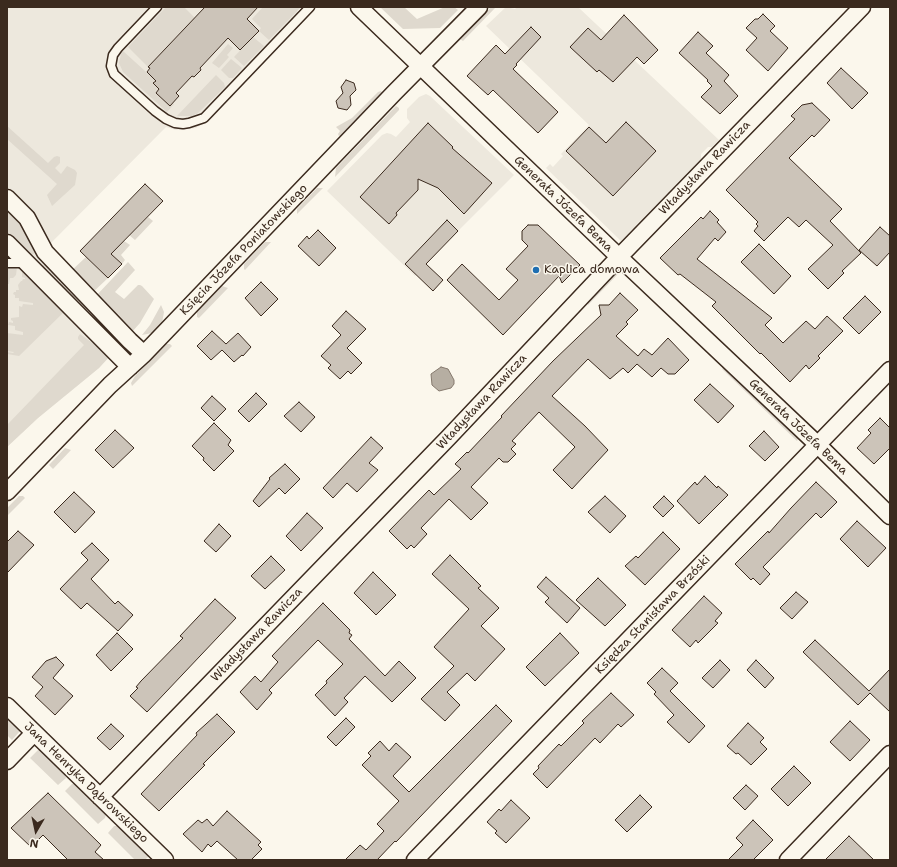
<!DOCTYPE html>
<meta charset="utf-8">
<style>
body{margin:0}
#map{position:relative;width:897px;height:867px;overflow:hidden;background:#fbf7ec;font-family:"Shantell Sans",sans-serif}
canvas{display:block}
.frame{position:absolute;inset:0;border:8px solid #3b2a1e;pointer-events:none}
.north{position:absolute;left:16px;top:811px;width:40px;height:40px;-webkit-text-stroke:3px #fbf7ec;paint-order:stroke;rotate:189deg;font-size:11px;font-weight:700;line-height:16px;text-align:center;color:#3b2a1e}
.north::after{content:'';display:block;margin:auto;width:14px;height:18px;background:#3b2a1e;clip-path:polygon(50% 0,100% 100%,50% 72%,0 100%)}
</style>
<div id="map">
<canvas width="897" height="867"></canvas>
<div class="frame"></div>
<div class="north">N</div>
</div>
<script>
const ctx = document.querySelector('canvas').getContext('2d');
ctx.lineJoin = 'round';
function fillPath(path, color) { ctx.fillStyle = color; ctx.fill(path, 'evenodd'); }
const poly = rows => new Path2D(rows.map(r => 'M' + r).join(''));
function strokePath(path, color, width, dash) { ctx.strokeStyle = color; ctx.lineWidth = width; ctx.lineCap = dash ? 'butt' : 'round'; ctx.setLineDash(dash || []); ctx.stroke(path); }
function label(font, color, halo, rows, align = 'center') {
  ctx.font = font + ' "Shantell Sans",sans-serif'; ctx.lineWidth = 3; ctx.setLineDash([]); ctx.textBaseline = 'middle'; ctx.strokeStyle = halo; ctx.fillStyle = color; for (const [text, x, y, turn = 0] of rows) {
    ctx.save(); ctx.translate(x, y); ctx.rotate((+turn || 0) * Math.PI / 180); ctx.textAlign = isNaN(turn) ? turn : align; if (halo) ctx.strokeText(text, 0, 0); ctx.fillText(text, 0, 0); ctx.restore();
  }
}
fillPath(poly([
 [7,7,301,7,297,11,306,19,213,117,196,128,176,130,166,127,47,247,131,333,121,344,120,344,117,345,110,356,99,368,38,418,7,447],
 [506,7,515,9,517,7,578,7,719,140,712,147,708,147,701,154,701,159,621,241,546,168,550,164,553,167,563,156,561,154,589,125,486,26],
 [426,94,430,96,514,175,458,231,415,276,327,191,382,135,387,133,391,134,396,137,410,122,407,118,407,109,419,97]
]), '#ede8dd');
fillPath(poly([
 [166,7,184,7,195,18,148,67,128,47],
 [263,7,301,7,269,40,259,31,261,28,252,19],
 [380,7,404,7,417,19,445,7,454,7,458,10,440,28,403,29],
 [491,7,496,7,463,41,460,39],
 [253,37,264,46,244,66,234,57],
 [228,44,233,48,227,55,229,57,219,68,212,63],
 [123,51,156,81,154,83,159,89,156,93,170,106,173,103,174,104,167,112,123,72,119,63,121,54],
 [231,59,242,68,233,78,229,78,221,70],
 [216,75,224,83,225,87,198,113,192,116,177,116],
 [381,91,383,94,342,136,339,136,338,134,340,131,336,127,352,118,378,92],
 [396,106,399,108,399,110,335,177,336,168],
 [7,126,48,163,54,157,57,156,60,157,60,163,55,168,61,174,67,166,75,170,77,173,75,185,52,206,47,195,57,184,7,139],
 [317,188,323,188,297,214,297,209],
 [7,205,21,219,35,250,35,253,32,255,28,254,7,234],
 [148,217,153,221,135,240,129,235],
 [124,241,130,245,121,255,125,260,122,264,111,254],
 [265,242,271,242,245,270,244,269,244,264],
 [86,257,108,278,91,294,70,272],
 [128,262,135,270,115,292,124,299,138,285,140,285,142,286,154,299,140,323,131,333,95,297],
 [45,263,85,301,79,308,42,267],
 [17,267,16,275,13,278,10,278,9,284,7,284,7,268],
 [22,268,66,310,19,356,7,354,7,352,13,353,14,352,7,351,7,333,23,335,23,332,15,330,15,326,8,325,9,322,13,323,13,321,11,320,11,318,19,317,19,306,22,307,23,304,33,305,33,303,19,301,19,298,15,298,15,295,13,294,14,292,16,292,16,290,19,290,18,285,21,281,22,281,23,279,25,279,25,278,22,277],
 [616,271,619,273,588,305,587,302],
 [222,286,228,288,199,318,197,317,197,312],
 [161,305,164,312,162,323,152,333,142,335,150,325],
 [80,334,110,356,99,368,38,418,7,447,7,425,84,345,78,339,78,337],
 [166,344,170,344,172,346,132,386,131,383,135,376],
 [724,367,798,439,797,441,722,369],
 [65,448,71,450,53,469,49,465],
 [19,496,23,496,25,498,7,516,7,508],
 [7,719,20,731,12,740,7,735],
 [39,749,65,775,66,778,58,785,30,758],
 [72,784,75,784,106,814,105,818,98,824,65,791],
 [114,826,118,826,149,856,145,860,135,860,108,833]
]), '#dfd9ce');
const water = poly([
 [441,367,448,369,454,380,454,384,451,388,439,391,432,385,431,374,441,367]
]);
fillPath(water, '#b6aea2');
strokePath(water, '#85796d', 1);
const building = poly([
 [205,7,258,7,247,19,259,31,240,50,228,38,200,68,201,70,194,77,192,76,176,93,179,96,170,106,156,93,159,89,153,83,156,81,147,72,150,68,148,67,205,7],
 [763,14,775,26,770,31,788,48,768,71,746,50,757,38,746,28,755,19,758,19,763,14],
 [624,15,658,50,644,64,637,57,613,82,599,70,597,72,570,47,588,28,601,40,624,15],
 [531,27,541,37,516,64,517,65,513,69,558,112,538,133,493,90,488,95,467,76,496,45,505,54,531,27],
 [698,32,713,46,706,53,729,75,724,81,738,96,720,114,701,97,712,86,707,81,708,80,679,53,698,32],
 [841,68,868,93,852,109,827,83,841,68],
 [346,80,354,83,356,90,350,96,351,105,347,110,338,108,336,101,343,93,341,87,346,80],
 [812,103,830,120,814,137,812,135,789,158,842,209,830,221,861,253,842,271,844,273,828,289,808,269,833,245,806,220,799,227,788,217,764,241,754,231,758,226,756,224,758,222,726,190,795,119,791,116,802,105,812,103],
 [626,122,656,151,613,196,566,151,589,127,606,143,626,122],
 [428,123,453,147,452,148,492,183,464,214,438,188,418,179,418,190,396,213,397,215,389,224,360,197,428,123],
 [145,184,163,201,111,254,122,264,108,278,80,251,145,184],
 [710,211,719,220,717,222,726,232,718,241,715,238,697,259,772,318,765,325,783,343,806,321,815,329,827,316,843,331,818,356,820,358,809,369,806,365,790,382,761,353,760,354,712,306,716,302,680,274,678,275,660,258,701,217,703,219,710,211],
 [447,220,458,231,426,264,443,280,433,291,405,264,447,220],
 [528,225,538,225,580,265,562,283,559,276,503,335,447,280,462,264,499,300,518,280,506,269,528,246,522,240,522,231,528,225],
 [880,227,890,236,890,252,877,266,859,250,880,227],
 [318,230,336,248,319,266,298,246,307,236,309,239,318,230],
 [759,244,791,276,774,294,741,262,759,244],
 [261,282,278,299,261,316,245,298,261,282],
 [620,293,638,310,626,322,628,324,616,336,638,356,644,349,652,355,668,338,689,360,675,374,668,374,661,368,652,377,637,364,628,373,623,368,610,379,588,359,552,396,585,426,608,450,572,489,553,470,575,447,539,412,512,441,516,444,511,449,516,454,508,462,503,462,499,458,471,487,488,503,471,520,449,499,421,528,427,534,414,548,411,545,407,549,389,531,429,490,434,495,461,469,455,464,467,452,468,453,502,417,501,416,553,361,601,315,599,305,609,305,620,293],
 [865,296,881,312,859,334,843,318,865,296],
 [346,311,366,329,347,348,362,363,351,374,348,371,340,379,328,368,331,365,321,356,341,335,332,326,346,311],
 [212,331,226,344,238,333,251,347,243,356,242,355,234,362,222,350,211,360,197,346,212,331],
 [710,384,734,406,718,423,694,400,710,384],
 [256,393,267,404,249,422,238,411,256,393],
 [212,396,226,409,214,421,201,408,212,396],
 [299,402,315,417,301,432,284,416,299,402],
 [880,418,890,428,890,448,874,464,857,448,871,433,868,430,880,418],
 [214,423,231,440,228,445,234,451,214,471,203,460,204,458,192,446,214,423],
 [115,430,134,448,113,468,95,450,115,430],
 [764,431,779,447,765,461,749,446,764,431],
 [371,437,383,448,369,463,378,470,357,492,347,483,333,498,323,488,371,437],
 [285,464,300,479,285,494,279,488,259,507,253,501,270,479,269,478,285,464],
 [705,476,717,488,718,486,728,495,699,524,677,501,695,482,697,485,705,476],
 [816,482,837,502,821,518,816,513,763,567,770,574,760,585,753,578,751,580,735,564,768,531,769,533,791,508,816,482],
 [74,492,95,512,75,533,54,512,74,492],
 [605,496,626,516,610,533,588,512,605,496],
 [664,496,674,506,663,517,653,507,664,496],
 [307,513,323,528,301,551,286,536,307,513],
 [857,521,886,548,868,567,840,539,857,521],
 [219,524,231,536,216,552,204,541,219,524],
 [18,531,34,545,7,573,7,542,18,531],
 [663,532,680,549,645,585,625,566,636,556,638,558,663,532],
 [92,543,109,560,91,579,115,604,118,601,133,615,118,631,87,603,81,609,60,589,88,560,81,553,92,543],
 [450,555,481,586,478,588,499,608,481,626,505,649,475,681,467,673,447,692,460,705,445,721,421,699,454,666,434,647,469,609,432,574,450,555],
 [271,556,285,570,265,589,251,576,271,556],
 [373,572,396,595,376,615,354,593,373,572],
 [546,577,580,608,567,623,545,602,549,598,537,587,546,577],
 [598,578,626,605,605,626,576,600,598,578],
 [796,592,808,602,792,619,780,608,796,592],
 [704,596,722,613,715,621,718,623,698,643,696,640,690,647,672,630,704,596],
 [215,599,236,618,147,712,130,696,138,688,136,687,141,681,183,638,180,636,215,599],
 [323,603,350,630,349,633,352,635,349,639,385,676,399,661,416,678,392,702,365,676,344,698,348,702,335,716,315,695,327,683,326,681,343,664,318,640,269,690,272,693,257,710,240,692,255,676,261,682,278,662,272,656,323,603],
 [117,633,133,649,111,671,96,655,117,633],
 [560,633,579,653,545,686,526,667,560,633],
 [815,640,869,691,890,669,890,712,870,693,858,705,803,652,815,640],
 [56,657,64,665,53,678,73,696,55,715,35,696,43,687,32,677,46,661,56,657],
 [720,660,730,670,713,688,702,678,720,660],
 [756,660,774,678,765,688,747,670,756,660],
 [662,668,678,683,670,691,705,726,689,743,667,722,674,715,654,694,656,692,647,683,662,668],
 [611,693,634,715,621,727,618,724,600,743,595,738,547,788,533,774,539,768,538,766,559,744,561,746,584,723,582,721,611,693],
 [496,705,512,721,396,842,395,841,377,860,345,860,360,845,366,850,384,831,377,824,399,801,362,765,371,756,368,753,380,741,389,751,396,743,411,757,393,776,409,792,496,705],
 [217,714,235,732,203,764,205,765,159,811,141,794,197,735,196,733,206,724,217,714],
 [346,718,355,727,336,746,327,737,346,718],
 [850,721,870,740,850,761,830,742,850,721],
 [748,723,764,738,760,742,767,749,751,765,738,753,736,754,727,746,748,723],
 [111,724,124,736,110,750,97,738,111,724],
 [794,766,811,783,788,806,771,789,794,766],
 [746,785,758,796,745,810,733,798,746,785],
 [48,793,101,845,95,852,104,860,68,860,43,835,31,847,11,828,48,793],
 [640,795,652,807,627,832,615,820,640,795],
 [511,800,530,818,506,843,495,833,497,831,487,822,499,809,501,811,511,800],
 [227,811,261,842,258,845,262,849,251,860,238,860,217,841,211,847,208,844,202,852,183,834,198,820,202,823,207,819,213,826,227,811],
 [753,820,773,840,753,860,728,860,743,845,736,838,753,820],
 [849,836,874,860,825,860,849,836]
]);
fillPath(building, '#ccc4b9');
strokePath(building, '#3b2a1e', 1);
const service = poly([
 [157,7,118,48,113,55,111,66,114,74,155,111,166,119,175,123,183,124,189,123,204,118,310,7],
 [7,263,26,263]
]);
const minor = poly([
 [359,7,619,257,818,445,890,516],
 [7,198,27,218,45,252,130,341,144,354],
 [7,243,130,367],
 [7,492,110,385,144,354,394,93,479,7],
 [7,706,165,860],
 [7,761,34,733],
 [100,797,449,437,619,257,862,7],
 [415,860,890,370],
 [788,860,890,754]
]);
strokePath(service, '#3b2a1e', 11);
strokePath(minor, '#3b2a1e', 19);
strokePath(service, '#fbf7ec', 8);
strokePath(minor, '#fbf7ec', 16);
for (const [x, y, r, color] of [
 [536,270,4,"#1f6fb2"]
]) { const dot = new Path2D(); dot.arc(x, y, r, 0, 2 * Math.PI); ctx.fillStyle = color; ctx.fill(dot); strokePath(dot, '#fbf7ec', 1.5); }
label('12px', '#3b2a1e', '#fbf7ec', [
 ["Władysława Rawicza",705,168,-46],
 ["Generała Józefa Bema",563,204,44],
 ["Księcia Józefa Poniatowskiego",244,250,-46],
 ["Władysława Rawicza",482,402,-47],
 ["Generała Józefa Bema",798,427,44],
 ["Księdza Stanisława Brzóski",653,615,-46],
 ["Władysława Rawicza",257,635,-46],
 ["Jana Henryka Dąbrowskiego",86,783,44]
]);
label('12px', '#3b2a1e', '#fbf7ec', [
 ["Kaplica domowa",544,270]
], 'left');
</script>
